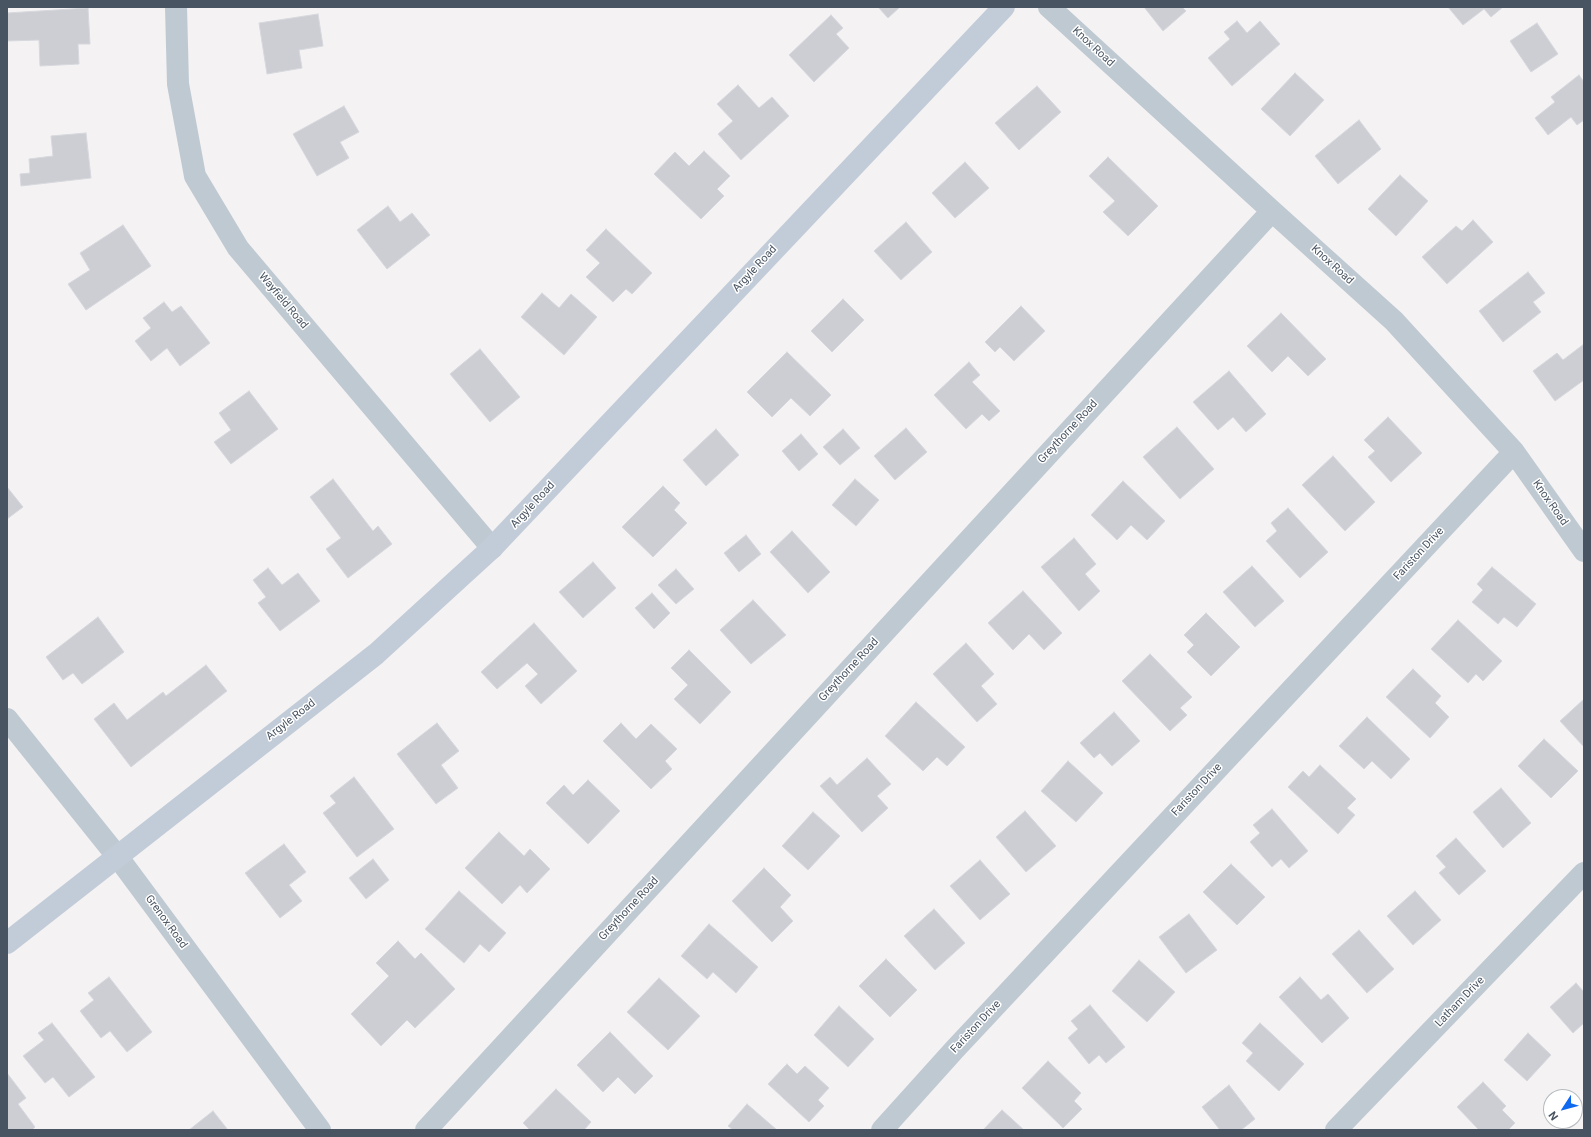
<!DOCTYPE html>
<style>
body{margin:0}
#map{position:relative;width:1591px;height:1137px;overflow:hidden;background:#f4f2f2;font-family:Roboto,sans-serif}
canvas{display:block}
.frame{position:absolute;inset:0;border:8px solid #485461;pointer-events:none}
.north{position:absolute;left:1543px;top:1089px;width:40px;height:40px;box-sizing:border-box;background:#fff;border:1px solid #b6bbc0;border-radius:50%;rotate:234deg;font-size:11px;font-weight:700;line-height:16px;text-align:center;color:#485461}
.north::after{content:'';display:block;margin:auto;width:14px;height:18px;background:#106af0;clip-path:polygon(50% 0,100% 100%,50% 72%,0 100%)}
</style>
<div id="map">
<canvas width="1591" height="1137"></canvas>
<div class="frame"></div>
<div class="north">N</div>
</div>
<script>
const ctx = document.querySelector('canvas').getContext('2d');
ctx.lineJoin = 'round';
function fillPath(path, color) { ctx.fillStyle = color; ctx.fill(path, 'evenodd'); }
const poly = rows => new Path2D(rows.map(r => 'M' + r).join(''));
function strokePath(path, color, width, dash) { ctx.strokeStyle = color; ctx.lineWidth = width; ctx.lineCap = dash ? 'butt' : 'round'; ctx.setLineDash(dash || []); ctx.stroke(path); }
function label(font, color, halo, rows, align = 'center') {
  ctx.font = font + ' Roboto,sans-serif'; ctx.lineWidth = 3; ctx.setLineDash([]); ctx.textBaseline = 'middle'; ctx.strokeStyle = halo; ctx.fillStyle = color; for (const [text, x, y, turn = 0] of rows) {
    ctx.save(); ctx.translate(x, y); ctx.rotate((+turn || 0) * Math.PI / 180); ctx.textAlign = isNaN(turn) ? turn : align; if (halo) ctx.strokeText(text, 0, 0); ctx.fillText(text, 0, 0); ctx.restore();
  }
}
const building = poly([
 [878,7,900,7,888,18,878,7],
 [1144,7,1182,7,1186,11,1163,31,1144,7],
 [1448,7,1503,7,1491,17,1484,9,1463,25,1448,7],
 [88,8,90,44,78,44,79,64,40,66,39,40,7,41,7,13,88,8],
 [318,14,323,46,299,50,302,68,267,74,259,23,318,14],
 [831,15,843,28,836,34,849,48,814,82,789,55,831,15],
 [1237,21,1247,33,1260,21,1280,44,1232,86,1208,58,1230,39,1224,32,1237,21],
 [1537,23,1558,54,1531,72,1510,41,1537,23],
 [1295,73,1324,100,1290,136,1261,109,1295,73],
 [1579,75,1584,82,1584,120,1577,125,1571,117,1548,135,1535,118,1555,102,1551,97,1579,75],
 [738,85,759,108,772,97,789,116,741,160,718,134,733,121,717,104,738,85],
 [1037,86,1061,112,1019,150,995,123,1037,86],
 [344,106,359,132,340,142,349,158,317,176,293,134,344,106],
 [1359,120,1381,149,1338,184,1315,156,1359,120],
 [86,133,91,178,21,186,20,174,30,173,29,159,53,156,51,136,86,133],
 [704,151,730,176,717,189,724,196,701,219,654,174,675,152,689,166,704,151],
 [1108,157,1158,206,1128,236,1103,212,1115,201,1089,176,1108,157],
 [965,162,989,188,955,218,932,193,965,162],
 [1400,175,1428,201,1396,236,1368,209,1400,175],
 [388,206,400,222,412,213,430,235,387,269,357,230,388,206],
 [1473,220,1493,242,1447,284,1422,257,1456,226,1462,231,1473,220],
 [906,222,932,252,901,280,874,251,906,222],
 [123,225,151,266,86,310,68,284,90,270,80,253,123,225],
 [606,229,652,273,632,294,626,289,613,302,586,277,600,263,586,250,606,229],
 [1528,272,1545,293,1533,302,1541,312,1503,342,1479,311,1528,272],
 [542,293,559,308,571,294,597,317,564,355,521,317,542,293],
 [843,299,864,320,832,352,811,331,843,299],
 [164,302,172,312,181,306,210,343,180,366,167,348,151,361,135,341,151,328,143,318,164,302],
 [1021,306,1045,331,1014,361,1000,347,995,352,985,342,1021,306],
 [1281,313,1326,359,1308,376,1288,356,1272,372,1247,346,1281,313],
 [1584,344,1584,380,1555,401,1533,371,1557,353,1563,360,1584,344],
 [480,349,520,397,490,422,450,374,480,349],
 [787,352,831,395,810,416,791,398,772,417,747,392,787,352],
 [969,362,980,375,972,382,1000,411,989,421,982,414,966,429,934,395,969,362],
 [1229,371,1266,414,1246,432,1233,417,1218,430,1193,402,1229,371],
 [249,391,278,429,231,464,214,442,231,430,219,413,249,391],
 [1388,417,1422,453,1391,482,1368,457,1375,451,1364,440,1388,417],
 [1177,427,1214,469,1180,499,1143,457,1177,427],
 [906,428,927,452,895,480,874,456,906,428],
 [716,429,739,455,706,486,683,460,716,429],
 [843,429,860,448,840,465,823,447,843,429],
 [801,434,818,454,799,471,782,451,801,434],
 [1333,456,1375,502,1345,531,1302,485,1333,456],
 [333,479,373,531,378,526,392,544,348,578,326,549,341,538,310,497,333,479],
 [855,479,879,500,856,526,832,505,855,479],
 [1123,481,1165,521,1147,540,1131,525,1117,540,1091,515,1123,481],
 [663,486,680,503,674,510,687,523,653,557,622,527,663,486],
 [7,487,23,507,7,519,7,487],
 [1288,508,1328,552,1300,578,1266,541,1277,531,1271,523,1288,508],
 [792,531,830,572,808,593,770,552,792,531],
 [746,535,761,554,739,572,724,553,746,535],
 [1074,538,1096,564,1085,574,1100,591,1079,611,1041,567,1074,538],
 [593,562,616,588,583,618,559,592,593,562],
 [1252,566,1284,601,1255,627,1223,592,1252,566],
 [1492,567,1536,604,1517,627,1504,617,1498,624,1472,602,1483,590,1477,584,1492,567],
 [268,568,282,585,298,573,320,601,280,631,258,603,266,597,253,580,268,568],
 [676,569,694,589,676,604,658,585,676,569],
 [1023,591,1062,633,1044,650,1029,634,1013,650,988,623,1023,591],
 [652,593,670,613,654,629,635,608,652,593],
 [753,600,786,635,751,664,720,630,753,600],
 [1206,613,1240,647,1211,676,1187,652,1194,645,1184,635,1206,613],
 [98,617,124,652,82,684,73,673,63,680,46,657,98,617],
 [1458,620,1502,661,1483,681,1476,674,1468,683,1431,649,1458,620],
 [534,623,577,671,541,704,525,686,538,674,527,663,497,689,481,672,534,623],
 [966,643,994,674,981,686,997,704,977,722,933,674,966,643],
 [689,650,731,692,700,724,674,699,688,685,671,668,689,650],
 [1150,654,1192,697,1180,708,1187,715,1170,731,1122,681,1150,654],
 [206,665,227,691,131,767,94,719,114,703,127,720,163,692,166,696,206,665],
 [1413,669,1441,696,1435,703,1449,717,1430,738,1386,697,1413,669],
 [1584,699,1584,747,1560,721,1584,699],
 [916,702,965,747,947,766,937,757,923,771,885,736,916,702],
 [1114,712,1140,741,1112,766,1100,753,1094,758,1080,743,1114,712],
 [1367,717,1410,759,1391,779,1372,761,1364,769,1339,746,1367,717],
 [437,723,459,751,441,765,458,788,436,804,397,754,437,723],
 [621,723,636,739,651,724,677,749,665,761,672,769,651,789,603,741,621,723],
 [1544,739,1578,771,1551,798,1518,766,1544,739],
 [867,758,891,784,877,796,888,808,862,832,820,786,830,777,837,785,867,758],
 [1068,761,1103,793,1076,822,1041,791,1068,761],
 [1320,765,1356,799,1347,808,1355,815,1338,834,1288,787,1303,771,1309,777,1320,765],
 [354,777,394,829,357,857,323,813,336,803,330,796,354,777],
 [588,780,620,811,588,844,546,803,564,785,573,795,588,780],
 [1501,788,1531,823,1503,848,1473,812,1501,788],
 [1272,809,1308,851,1289,868,1281,859,1272,867,1250,842,1260,833,1253,825,1272,809],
 [1025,811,1056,846,1026,872,996,837,1025,811],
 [813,812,840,836,808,870,782,846,813,812],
 [499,832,524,856,530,849,550,869,527,893,520,885,502,904,465,868,499,832],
 [1456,838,1486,871,1459,895,1439,873,1446,867,1436,856,1456,838],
 [284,844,306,872,289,885,302,901,280,918,245,873,284,844],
 [373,859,389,880,366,899,349,878,373,859],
 [980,860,1010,894,980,920,950,886,980,860],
 [1231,864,1265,897,1237,925,1203,892,1231,864],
 [764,868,791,895,780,907,793,921,772,942,732,901,764,868],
 [459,891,506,933,489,952,480,944,464,963,425,929,459,891],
 [1415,891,1441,920,1413,945,1387,916,1415,891],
 [934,909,965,943,935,970,904,936,934,909],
 [1189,914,1217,950,1186,973,1159,937,1189,914],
 [709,924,758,967,736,993,713,972,707,979,681,956,709,924],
 [1359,930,1394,969,1367,993,1332,954,1359,930],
 [398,941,415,959,421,953,455,989,415,1028,407,1020,381,1046,351,1014,389,976,376,963,398,941],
 [886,959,917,990,890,1017,859,986,886,959],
 [1139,960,1175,992,1147,1022,1112,991,1139,960],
 [109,977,152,1032,127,1052,110,1031,101,1038,80,1011,94,1000,88,993,109,977],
 [1300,977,1321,1000,1328,994,1349,1018,1322,1043,1279,997,1300,977],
 [659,978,700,1016,668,1050,627,1012,659,978],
 [1576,983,1584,992,1584,1023,1573,1033,1550,1007,1576,983],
 [1090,1005,1125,1047,1106,1063,1099,1055,1089,1064,1068,1038,1078,1029,1071,1021,1090,1005],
 [839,1006,874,1039,848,1067,814,1035,839,1006],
 [52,1023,95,1077,69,1097,53,1077,45,1083,23,1056,44,1040,38,1033,52,1023],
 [1260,1023,1304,1064,1279,1091,1246,1061,1253,1053,1242,1043,1260,1023],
 [610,1032,653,1076,635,1094,618,1077,603,1092,577,1065,610,1032],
 [1528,1033,1551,1055,1527,1081,1504,1060,1528,1033],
 [1048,1061,1081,1093,1074,1101,1082,1109,1063,1128,1022,1088,1048,1061],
 [787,1064,797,1074,805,1066,829,1088,818,1100,824,1106,809,1122,768,1084,787,1064],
 [7,1073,26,1098,18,1104,35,1127,32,1130,7,1130,7,1073],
 [1483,1082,1506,1106,1502,1110,1515,1123,1508,1130,1479,1130,1457,1107,1483,1082],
 [1229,1085,1255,1119,1241,1130,1220,1130,1202,1107,1229,1085],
 [556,1089,591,1122,584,1130,530,1130,523,1123,556,1089],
 [747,1104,777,1130,733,1130,728,1126,747,1104],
 [1002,1110,1024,1130,983,1130,1002,1110],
 [213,1111,228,1130,189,1130,213,1111]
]);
fillPath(building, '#ccced4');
strokePath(building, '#d6d8de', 1);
strokePath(poly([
 [176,7,178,84,195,176,238,248,492,548],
 [1049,7,1272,211,1394,321,1514,452,1584,551],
 [7,719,117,856,320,1130],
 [426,1130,1272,211],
 [882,1130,955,1049,1514,452],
 [1336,1130,1584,873]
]), '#bfc9d2', 22);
strokePath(poly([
 [7,943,376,654,492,548,1004,7]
]), '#c2ccd9', 22);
label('11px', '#485461', '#fff', [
 ["Knox Road",1093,47,43],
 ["Knox Road",1332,265,42],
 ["Argyle Road",755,269,-47],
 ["Wayfield Road",283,301,50],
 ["Greythorne Road",1068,432,-47],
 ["Knox Road",1550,503,55],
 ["Argyle Road",533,505,-47],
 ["Fariston Drive",1419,554,-47],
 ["Greythorne Road",849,670,-47],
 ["Argyle Road",291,720,-38],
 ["Fariston Drive",1197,790,-47],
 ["Greythorne Road",629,909,-47],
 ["Grenox Road",166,922,54],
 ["Latham Drive",1460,1002,-46],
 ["Fariston Drive",976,1027,-47]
]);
</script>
